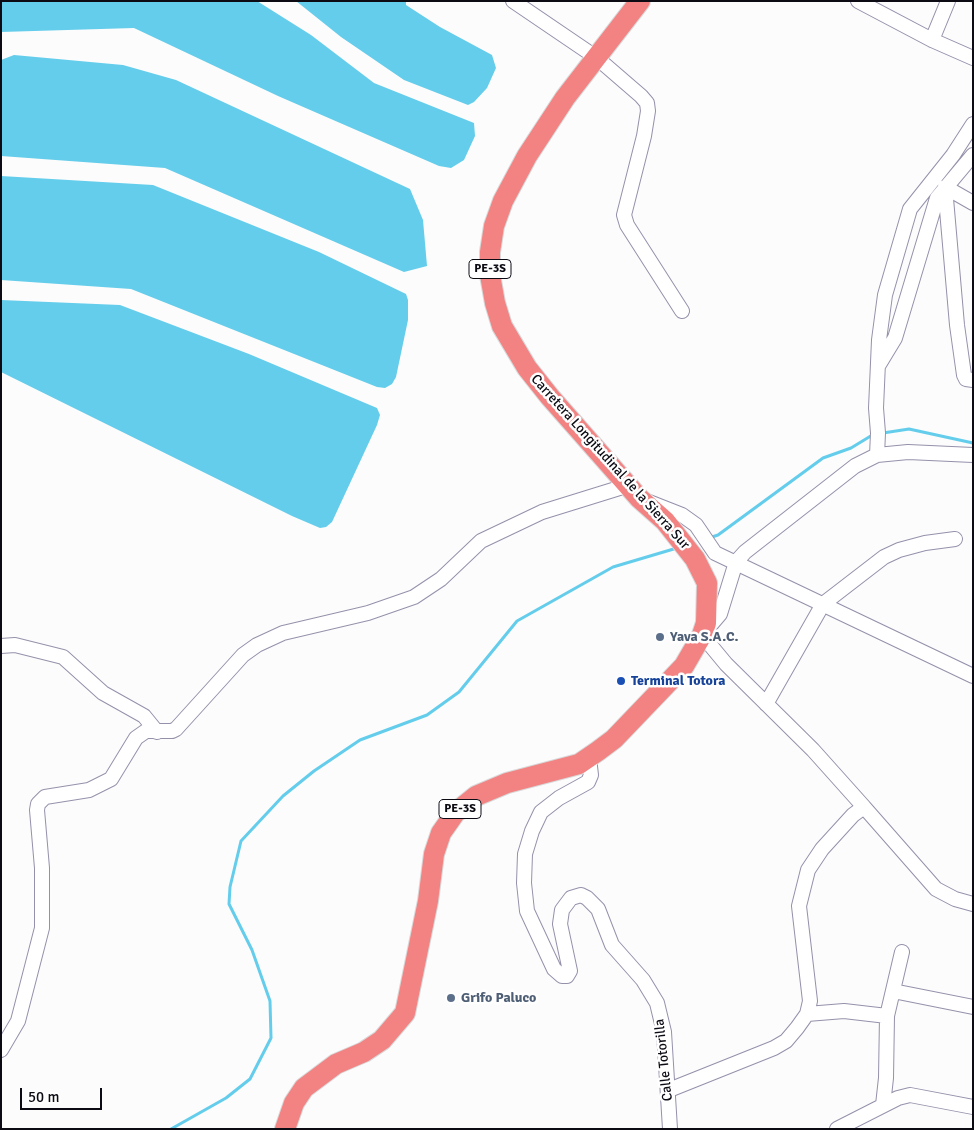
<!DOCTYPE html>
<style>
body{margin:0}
#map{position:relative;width:974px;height:1130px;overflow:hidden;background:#fcfcfc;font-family:Signika,sans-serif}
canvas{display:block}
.frame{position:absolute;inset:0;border:2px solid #0c0b14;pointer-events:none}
.scale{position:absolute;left:20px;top:1088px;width:82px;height:22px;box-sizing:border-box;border:2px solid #0c0b14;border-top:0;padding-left:6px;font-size:15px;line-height:18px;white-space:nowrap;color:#0c0b14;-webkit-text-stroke:4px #fff;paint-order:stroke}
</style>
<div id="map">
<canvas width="974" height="1130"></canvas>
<div class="frame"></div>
<div class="scale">50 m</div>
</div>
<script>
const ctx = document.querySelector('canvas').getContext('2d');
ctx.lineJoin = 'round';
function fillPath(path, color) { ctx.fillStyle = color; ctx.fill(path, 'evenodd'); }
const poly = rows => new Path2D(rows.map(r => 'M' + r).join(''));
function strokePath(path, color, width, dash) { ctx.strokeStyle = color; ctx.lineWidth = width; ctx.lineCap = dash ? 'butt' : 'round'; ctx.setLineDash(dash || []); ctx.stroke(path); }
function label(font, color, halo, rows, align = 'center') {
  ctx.font = font + ' Signika,sans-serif'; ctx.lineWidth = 5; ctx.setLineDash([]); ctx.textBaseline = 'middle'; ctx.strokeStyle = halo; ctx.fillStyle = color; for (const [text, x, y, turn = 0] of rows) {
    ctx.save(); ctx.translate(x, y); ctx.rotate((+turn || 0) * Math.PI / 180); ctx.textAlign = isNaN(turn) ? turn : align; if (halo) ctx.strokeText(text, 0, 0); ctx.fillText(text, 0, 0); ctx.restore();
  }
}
fillPath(poly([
 [1,1,257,1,311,35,374,83,474,123,475,136,464,160,451,168,439,166,278,96,134,28,1,32],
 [296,1,406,1,406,5,440,27,492,55,496,68,487,88,474,102,468,105,404,80,341,37],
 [14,55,123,65,176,80,410,189,423,220,427,266,404,272,165,168,1,156,1,60],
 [1,176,153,185,319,252,406,294,408,300,408,320,396,377,392,384,385,388,377,387,131,289,1,280],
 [1,300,120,305,249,354,377,408,380,415,377,425,332,522,326,527,320,528,292,516,1,372]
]), '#64cdeb');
strokePath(poly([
 [883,433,909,429,973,443],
 [709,538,718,535,823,458,851,448,874,434],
 [171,1129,226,1098,250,1079,271,1038,270,1001,252,950,229,904,230,887,241,841,283,796,314,771,360,740,427,715,459,692,517,621,613,567,677,548]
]), '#64cdeb', 3);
const minor = poly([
 [513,1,597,58,641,96,647,103,648,111,644,136,624,215,627,225,682,311],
 [858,1,932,40,973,58],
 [932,40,948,1],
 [945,187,957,325,964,375,966,379,973,380],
 [945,187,973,203],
 [878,366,895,338,937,198,973,155],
 [877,455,878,433,876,408,879,340,885,295,910,209,953,155,973,124],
 [649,502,682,515,696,525,715,553,973,676],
 [1,646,15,645,63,657,103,693,144,716,157,732],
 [766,704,823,604,884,557,899,550,925,543,955,539],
 [589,758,591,775,588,782,559,798,541,812,532,831,525,854,524,883,527,911,554,969,562,976,567,976,570,971,560,924,562,910,571,898,581,895,587,898,598,909,612,945,643,980,657,1003,664,1032,670,1129],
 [864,807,813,750,726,664,702,635,720,614,736,562,745,552,855,466,877,455,908,452,973,455],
 [893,991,973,1007],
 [807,1014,844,1011,887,1016,886,1078,883,1105],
 [887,1016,902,952],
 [1,1050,18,1021,42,928,42,868,37,810,38,804,45,797,89,790,111,779,136,738,146,731,172,731,176,729,243,655,257,645,283,633,368,613,414,597,441,579,481,541,542,512,629,485],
 [669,1090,774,1048,786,1041,797,1028,807,1014,810,1001,799,906,808,870,822,849,853,815,864,807,936,889,955,899,973,904],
 [837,1129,898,1098,910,1095,973,1107]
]);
const highway = poly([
 [285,1129,294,1103,304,1088,336,1064,364,1052,382,1040,405,1013,428,901,434,854,441,833,455,813,476,796,507,783,579,764,598,751,614,739,684,666,702,635,706,623,707,583,695,559,665,521,639,498,550,397,527,368,502,326,495,303,490,275,490,252,494,226,503,201,527,156,565,98,640,1]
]);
strokePath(minor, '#9591ab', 16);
strokePath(highway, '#d8d8d9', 22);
strokePath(minor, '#fff', 14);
strokePath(highway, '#f28382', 20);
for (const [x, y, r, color] of [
 [660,637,5,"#5c6f8a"],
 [621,681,5,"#1a4fb4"],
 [451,998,5,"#5c6f8a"]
]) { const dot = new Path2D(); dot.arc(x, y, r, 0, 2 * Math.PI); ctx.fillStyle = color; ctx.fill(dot); strokePath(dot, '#fff', 2); }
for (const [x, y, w] of [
 [490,269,42],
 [460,809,42]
]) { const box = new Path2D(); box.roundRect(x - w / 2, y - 9.5, w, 19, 4); ctx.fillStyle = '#fff'; ctx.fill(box); strokePath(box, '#0c0b14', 1); }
label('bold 12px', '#0c0b14', null, [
 ["PE-3S",490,269],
 ["PE-3S",460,809]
]);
label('14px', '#0c0b14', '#fff', [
 ["Carretera Longitudinal de la Sierra Sur",610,462,48],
 ["Calle Totorilla",664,1060,-96]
]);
label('bold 14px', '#4e5e75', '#fff', [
 ["Yava S.A.C.",670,637],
 ["Grifo Paluco",461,998]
], 'left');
label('bold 14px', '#164399', '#fff', [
 ["Terminal Totora",631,681]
], 'left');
</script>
